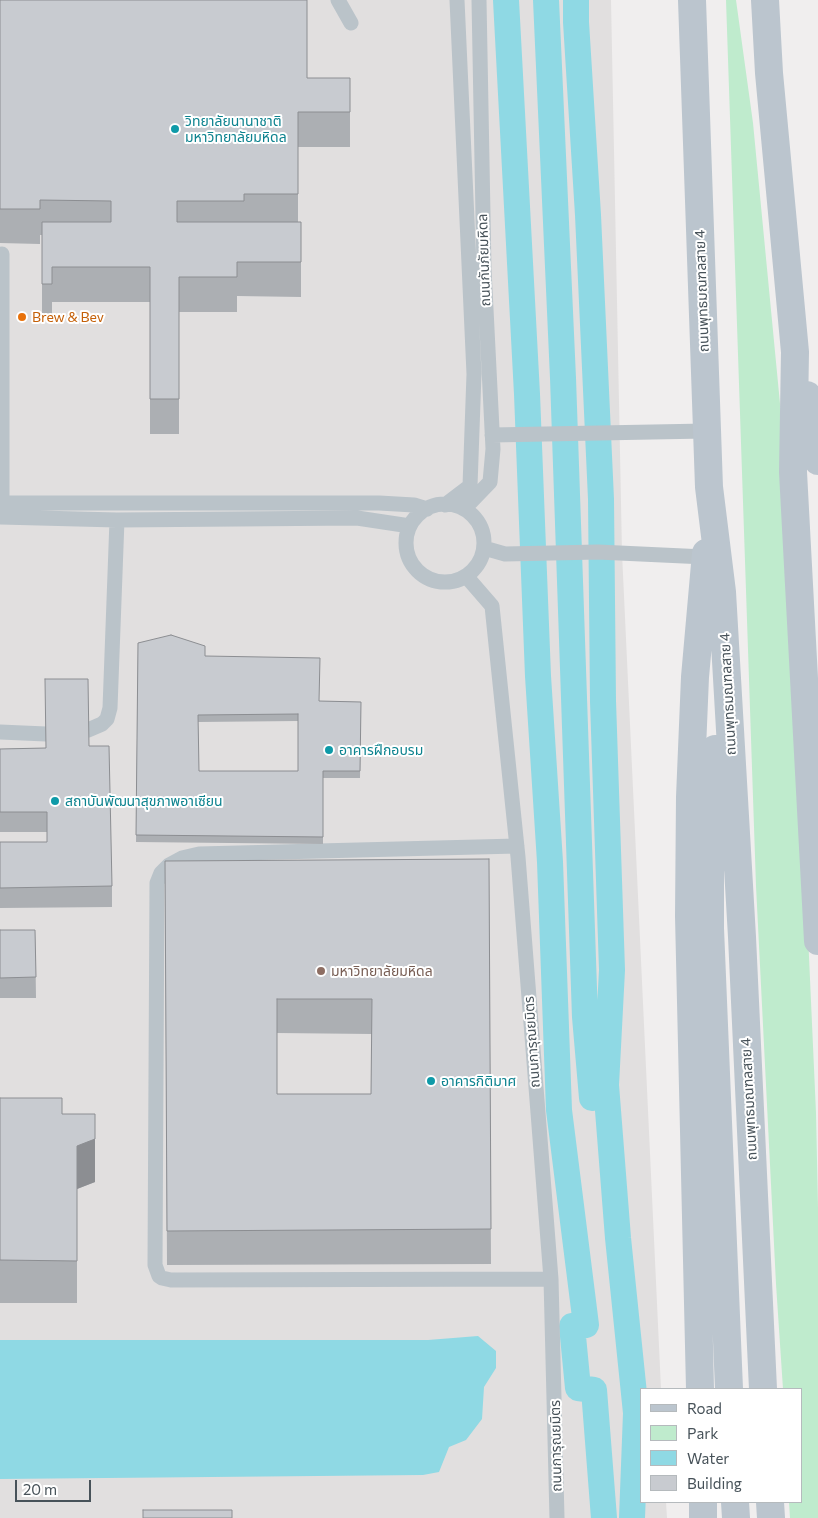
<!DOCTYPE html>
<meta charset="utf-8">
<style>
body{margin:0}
#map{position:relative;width:818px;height:1518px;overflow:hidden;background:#f0eeee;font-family:Commissioner,sans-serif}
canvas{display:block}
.legend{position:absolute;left:640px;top:1388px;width:162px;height:115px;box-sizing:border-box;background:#fff;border:1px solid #b5babd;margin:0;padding:6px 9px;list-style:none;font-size:15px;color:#475259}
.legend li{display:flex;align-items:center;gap:10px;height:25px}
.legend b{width:25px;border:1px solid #b5babd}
.scale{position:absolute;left:15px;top:1480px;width:76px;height:22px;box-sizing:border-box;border:2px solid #475259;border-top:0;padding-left:6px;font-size:15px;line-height:18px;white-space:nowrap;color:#475259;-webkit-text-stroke:4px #fff;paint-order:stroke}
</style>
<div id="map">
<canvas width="818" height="1518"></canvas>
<ul class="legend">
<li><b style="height:6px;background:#bbc5ce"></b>Road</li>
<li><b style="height:14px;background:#bfebcd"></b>Park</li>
<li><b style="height:14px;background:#8fd9e4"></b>Water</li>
<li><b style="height:14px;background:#c8cbd0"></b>Building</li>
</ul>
<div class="scale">20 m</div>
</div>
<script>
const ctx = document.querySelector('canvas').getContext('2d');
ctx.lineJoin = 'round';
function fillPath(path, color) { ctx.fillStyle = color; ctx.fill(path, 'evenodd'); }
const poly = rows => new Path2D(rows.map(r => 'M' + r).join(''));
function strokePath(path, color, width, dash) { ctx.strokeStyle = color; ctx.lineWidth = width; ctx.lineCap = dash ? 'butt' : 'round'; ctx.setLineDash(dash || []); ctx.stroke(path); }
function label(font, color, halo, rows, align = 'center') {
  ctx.font = font + ' Commissioner,"Noto Sans Thai",sans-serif'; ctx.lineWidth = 4; ctx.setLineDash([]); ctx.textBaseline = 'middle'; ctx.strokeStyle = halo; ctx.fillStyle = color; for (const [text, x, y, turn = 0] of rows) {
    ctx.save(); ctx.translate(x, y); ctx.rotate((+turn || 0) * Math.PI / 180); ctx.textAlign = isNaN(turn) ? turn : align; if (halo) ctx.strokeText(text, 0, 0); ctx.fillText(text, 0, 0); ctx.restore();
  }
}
fillPath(poly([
 [0,0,611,0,622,553,661,1389,642,1389,642,1502,666,1502,667,1518,0,1518]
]), '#e1dfdf');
fillPath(poly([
 [726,0,736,0,753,123,781,414,807,912,816,1113,818,1208,818,1518,790,1518,789,1502,802,1502,802,1389,783,1389,776,1284,756,886]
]), '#bfebcd');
fillPath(poly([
 [478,1336,496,1351,496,1368,484,1387,482,1419,466,1440,449,1447,439,1472,423,1475,0,1479,0,1340,428,1340]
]), '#8fd9e4');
strokePath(poly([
 [506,0,527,394,538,676,550,862,559,1110,586,1325,572,1326,578,1388,594,1390,604,1518],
 [546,0,563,378,585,1017,592,1098],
 [576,0,576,22,588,215,601,499,603,701,612,970,606,1085,618,1238,636,1413,632,1518]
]), '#8fd9e4', 26);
strokePath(poly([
 [338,0,351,23],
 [2,254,2,513],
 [492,435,706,431],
 [0,503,379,503,414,505,427,509],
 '406 543a39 39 0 1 1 78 0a39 39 0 1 1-78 0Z',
 [445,505,470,486,474,374,457,0],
 [464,509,490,482,493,449,484,269,479,0],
 [0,517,117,520,357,518,410,526],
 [484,548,505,554,598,552,705,557],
 [466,576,492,606,518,857,551,1279,557,1518],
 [88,730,102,724,107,719,110,708,117,520],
 [0,732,46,734],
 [517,846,199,854,182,858,169,865,161,873,157,883,155,1265,159,1276,162,1278,171,1280,551,1279]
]), '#bac3c9', 15);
strokePath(poly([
 [692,0,709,487,722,592,742,937,763,1389],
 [765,0,769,73,795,352,793,472,818,941],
 [807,395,818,461],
 [715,749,710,873,710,928,729,1389],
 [700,1389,689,916,690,797,695,677,706,553],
 [703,1502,703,1518],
 [735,1502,736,1518],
 [770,1502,771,1518]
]), '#bbc5ce', 28);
fillPath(poly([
 [0,0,307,78,350,78,350,147,298,147,298,222,301,222,301,297,237,296,237,312,179,312,179,434,150,434,150,302,52,302,52,319,42,319,42,235,40,235,40,244,0,243],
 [138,643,205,656,319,701,361,702,360,778,323,778,323,844,136,842],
 [298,721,298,771,199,771,198,722],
 [89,746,112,886,112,907,0,908,0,842,47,842,47,832,0,832,0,749,46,748],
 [489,859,491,1264,167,1265,165,861],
 [277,1033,372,1034,371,1094,277,1094],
 [0,930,35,930,36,998,0,998],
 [0,1098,62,1114,95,1157,95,1182,77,1189,77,1303,0,1303]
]), '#acafb3');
fillPath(poly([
 [95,1114,95,1182,77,1189,77,1303,77,1146]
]), '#8c8e92');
const building = poly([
 [0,0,307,0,307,78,350,78,350,112,298,112,298,194,244,194,244,201,177,201,177,222,301,222,301,262,237,262,237,277,179,277,179,399,150,399,150,267,52,267,52,284,42,284,42,222,111,222,111,201,40,200,40,209,0,209,0,0],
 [171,635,205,646,205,656,320,658,319,701,361,702,360,771,323,771,323,837,136,835,138,643,171,635],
 [298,714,298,771,199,771,198,715,298,714],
 [45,679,88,679,89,746,109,746,112,886,0,888,0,842,47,842,47,812,0,812,0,749,46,748,45,679],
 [489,859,491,1229,167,1231,165,861,489,859],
 [277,999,372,999,371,1094,277,1094,277,999],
 [0,930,35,930,36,977,0,978,0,930],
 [0,1098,62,1098,62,1114,95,1114,95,1139,77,1146,77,1261,0,1260,0,1098],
 [143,1510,232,1510,232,1518,143,1518,143,1510]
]);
fillPath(building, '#c8cbd0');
strokePath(building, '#8c8e92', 1);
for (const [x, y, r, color] of [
 [175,129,5,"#0f9aa8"],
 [22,317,5,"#e8710a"],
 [329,750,5,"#0f9aa8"],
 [55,801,5,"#0f9aa8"],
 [321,971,5,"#8d6e63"],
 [431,1081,5,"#0f9aa8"]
]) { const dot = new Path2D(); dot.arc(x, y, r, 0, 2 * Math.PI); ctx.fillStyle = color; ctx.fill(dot); strokePath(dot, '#fff', 2); }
label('14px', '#0d838f', '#fff', [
 ["วิทยาลัยนานาชาติ",185,121],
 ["มหาวิทยาลัยมหิดล",185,137],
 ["อาคารฝึกอบรม",339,750],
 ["สถาบันพัฒนาสุขภาพอาเซียน",65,801],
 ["อาคารกิติมาศ",441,1081]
], 'left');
label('14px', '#475259', '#fff', [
 ["ถนนกันภัยมหิดล",484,260,-92],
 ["ถนนพุทธมณฑลสาย 4",702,291,-92],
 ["ถนนพุทธมณฑลสาย 4",728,694,-93],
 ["ถนนการุณยมิตร",532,1042,-94],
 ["ถนนพุทธมณฑลสาย 4",749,1099,-93],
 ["ถนนการุณยมิตร",556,1446,-91]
]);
label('14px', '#c56008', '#fff', [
 ["Brew & Bev",32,317]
], 'left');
label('14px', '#785e54', '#fff', [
 ["มหาวิทยาลัยมหิดล",331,971]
], 'left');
</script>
